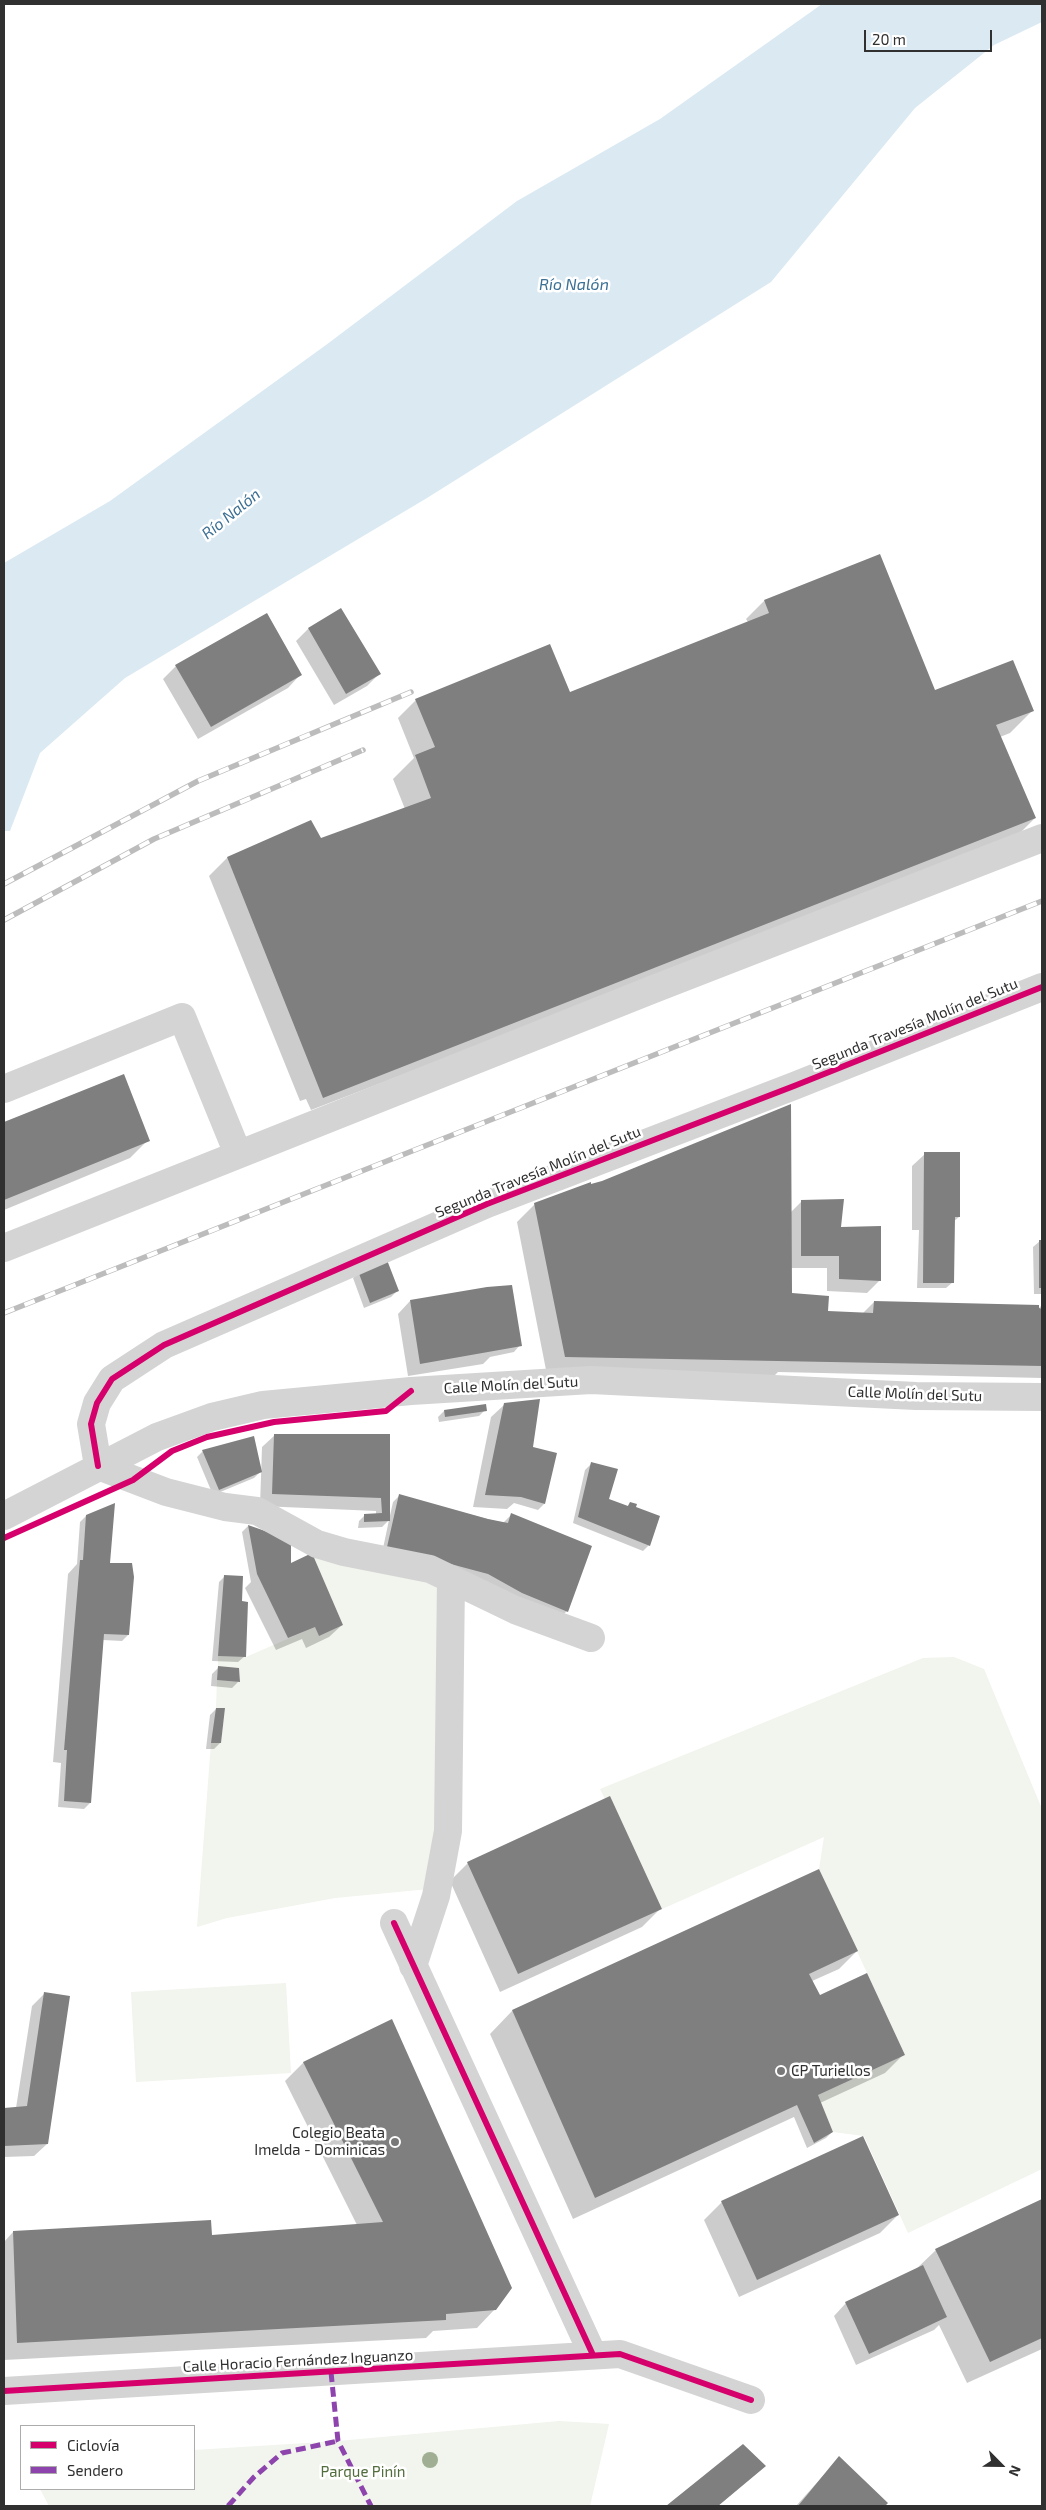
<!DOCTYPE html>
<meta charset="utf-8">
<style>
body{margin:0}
#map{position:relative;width:1046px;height:2510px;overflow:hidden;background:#fff;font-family:"Exo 2",sans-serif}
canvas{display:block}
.frame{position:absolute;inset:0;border:5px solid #303030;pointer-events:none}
.legend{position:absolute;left:20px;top:2425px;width:175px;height:65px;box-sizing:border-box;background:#fff;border:1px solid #acacac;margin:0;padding:6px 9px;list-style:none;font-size:15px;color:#303030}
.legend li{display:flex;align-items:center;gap:10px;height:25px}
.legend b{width:25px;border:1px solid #acacac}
.north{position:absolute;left:976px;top:2440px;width:50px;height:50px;-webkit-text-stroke:4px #fff;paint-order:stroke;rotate:113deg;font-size:14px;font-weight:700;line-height:20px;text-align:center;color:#303030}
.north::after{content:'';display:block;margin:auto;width:18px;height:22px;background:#303030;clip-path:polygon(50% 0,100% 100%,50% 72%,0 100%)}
.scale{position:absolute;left:864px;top:30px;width:128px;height:22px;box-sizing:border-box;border:2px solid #303030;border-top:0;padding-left:6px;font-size:15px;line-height:18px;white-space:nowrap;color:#303030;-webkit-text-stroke:4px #fff;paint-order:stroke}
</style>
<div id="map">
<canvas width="1046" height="2510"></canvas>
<div class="frame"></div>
<ul class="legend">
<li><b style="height:6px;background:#d6006c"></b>Ciclovía</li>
<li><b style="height:6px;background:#8e44ad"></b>Sendero</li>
</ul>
<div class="north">N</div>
<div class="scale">20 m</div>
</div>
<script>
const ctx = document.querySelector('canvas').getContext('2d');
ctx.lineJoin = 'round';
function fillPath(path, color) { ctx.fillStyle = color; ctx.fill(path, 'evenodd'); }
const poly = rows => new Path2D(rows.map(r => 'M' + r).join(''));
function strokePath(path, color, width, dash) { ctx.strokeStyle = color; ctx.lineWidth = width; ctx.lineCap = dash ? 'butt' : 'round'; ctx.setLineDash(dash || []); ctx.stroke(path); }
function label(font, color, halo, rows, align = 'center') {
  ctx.font = font + ' "Exo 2",sans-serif'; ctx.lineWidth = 5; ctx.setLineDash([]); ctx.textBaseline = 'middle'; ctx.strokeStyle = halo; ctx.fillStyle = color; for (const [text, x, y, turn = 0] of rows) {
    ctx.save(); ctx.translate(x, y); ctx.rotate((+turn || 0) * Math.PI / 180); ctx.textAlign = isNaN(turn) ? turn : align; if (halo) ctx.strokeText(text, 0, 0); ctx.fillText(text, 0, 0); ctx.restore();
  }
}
fillPath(poly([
 [312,1553,429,1580,437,1588,439,1843,429,1889,335,1898,227,1918,197,1927,211,1743,221,1743,225,1709,216,1708,217,1680,240,1682,239,1668,218,1666,218,1656,246,1657,315,1627,319,1636,343,1625],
 [954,1657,984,1669,1042,1809,1042,2169,908,2233,864,2136,833,2132,818,2095,905,2055,819,1869,824,1837,662,1909,610,1797,605,1799,600,1789,923,1658],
 [286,1983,291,2073,136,2082,131,1992],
 [559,2421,609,2424,590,2506,49,2506,40,2489,194,2489,194,2450,338,2441]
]), '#f1f5ed');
fillPath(poly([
 [822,4,1042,4,1042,22,994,45,915,108,771,282,427,498,125,678,40,753,10,831,4,831,4,563,110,501,326,345,517,201,660,119]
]), '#dae9f2');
fillPath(poly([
 [764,601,934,692,1032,711,1010,733,1000,737,1035,818,1012,841,311,1110,306,1099,300,1101,209,876,227,858,320,841,405,809,393,779,414,758,398,718,416,700,569,695,748,622,746,619],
 [341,610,379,674,367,686,334,705,296,641,308,629],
 [176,666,300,675,288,688,198,739,163,679],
 [123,1075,148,1140,130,1158,4,1210,4,1124],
 [790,1105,790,1213,801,1202,840,1228,880,1280,867,1293,827,1291,827,1268,791,1268,791,1295,827,1312,862,1314,874,1302,1038,1309,1042,1305,1042,1378,778,1372,768,1382,547,1375,517,1222,535,1204,603,1182],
 [925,1154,959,1217,953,1222,953,1282,946,1288,917,1288,919,1230,912,1230,912,1166],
 [1040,1241,1042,1241,1042,1294,1034,1294,1033,1247],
 [359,1272,397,1291,391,1297,364,1308,353,1278],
 [410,1301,520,1345,514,1352,490,1357,483,1364,408,1376,398,1314],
 [504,1405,544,1504,538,1510,514,1503,507,1509,473,1507,491,1417],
 [485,1410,479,1416,439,1422,438,1417,444,1411],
 [275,1435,388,1436,389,1520,393,1502,399,1496,503,1523,511,1515,567,1611,554,1623,382,1553,389,1520,382,1527,358,1528,359,1521,365,1515,376,1515,376,1511,260,1506,262,1447],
 [203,1451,261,1471,254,1478,213,1495,197,1457],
 [591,1464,607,1499,627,1507,630,1503,634,1508,649,1545,643,1551,573,1523,585,1470],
 [86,1516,109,1562,128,1635,122,1641,103,1640,90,1803,84,1809,58,1807,61,1763,53,1762,68,1574,77,1564,80,1522],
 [248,1526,290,1541,290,1565,342,1625,329,1637,306,1648,302,1639,276,1650,245,1588,251,1582,242,1532],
 [225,1576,245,1656,238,1662,212,1661,219,1582],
 [218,1668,238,1682,232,1688,211,1686,212,1674],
 [216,1709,220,1743,214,1749,206,1749,210,1715],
 [468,1863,660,1909,642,1927,500,1992,450,1881],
 [733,1911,857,1951,839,1969,812,1981,820,1996,903,2055,885,2073,820,2103,832,2132,826,2138,807,2148,794,2117,573,2219,490,2034,512,2011],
 [45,1993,47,2144,34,2156,4,2157,4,2109,16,2108,32,2006],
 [391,2021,495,2309,477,2328,433,2331,426,2338,4,2360,4,2242,13,2232,210,2236,357,2225,285,2081,303,2063],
 [1042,2201,1042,2349,967,2383,939,2325,934,2330,856,2365,834,2316,846,2303,914,2271,936,2250],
 [722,2202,898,2215,880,2233,739,2297,704,2220],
 [743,2445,764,2466,718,2506,668,2506],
 [839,2458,886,2503,884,2506,796,2506]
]), '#0003');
fillPath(poly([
 [880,554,935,690,1013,660,1034,711,996,725,1036,818,323,1098,227,857,311,820,321,838,431,798,415,755,435,747,415,699,550,644,570,692,769,613,764,600],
 [341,608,381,674,346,694,308,628],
 [267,613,302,675,211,727,175,665],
 [124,1074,150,1141,4,1200,4,1122],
 [791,1104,792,1293,829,1296,828,1311,873,1313,874,1301,1039,1305,1039,1308,1042,1309,1042,1366,565,1357,534,1203,591,1182,591,1184,602,1181],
 [924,1152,960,1152,960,1217,955,1217,954,1283,923,1283],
 [844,1199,841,1227,881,1226,881,1281,839,1279,839,1256,801,1256,801,1200],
 [1039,1240,1042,1240,1042,1288,1039,1288],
 [387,1260,399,1291,370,1303,358,1271],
 [512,1285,522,1346,420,1364,410,1300,487,1287],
 [540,1399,533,1447,557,1453,545,1504,521,1497,485,1495,504,1403],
 [486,1404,487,1411,445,1417,444,1410],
 [274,1434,390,1434,390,1521,364,1522,364,1514,382,1513,381,1498,272,1494],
 [254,1436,262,1472,219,1490,202,1450],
 [591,1462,618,1469,609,1499,628,1506,630,1502,637,1504,636,1507,660,1516,650,1546,578,1517],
 [399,1494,488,1519,508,1523,511,1513,592,1546,568,1612,522,1593,488,1574,387,1547],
 [115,1503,110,1563,132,1563,134,1577,129,1635,104,1634,91,1803,64,1801,67,1750,64,1750,80,1560,83,1560,86,1515],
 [248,1525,291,1540,291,1563,312,1553,343,1625,319,1636,315,1627,288,1638,257,1574],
 [224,1575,243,1576,242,1601,248,1602,246,1657,218,1656],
 [218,1666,239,1668,240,1682,217,1680],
 [216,1708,225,1708,221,1743,211,1743],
 [610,1796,662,1909,518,1974,467,1862],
 [819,1869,858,1951,809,1974,820,1995,867,1973,905,2055,818,2095,833,2132,814,2143,797,2105,595,2198,512,2010],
 [44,1992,70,1996,48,2144,4,2146,4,2108,27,2106],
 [392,2019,512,2288,496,2310,446,2314,446,2320,17,2343,13,2231,211,2220,212,2235,383,2222,303,2062],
 [863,2136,899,2215,757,2280,721,2201],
 [1042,2199,1042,2338,990,2362,935,2249],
 [923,2265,947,2317,869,2354,845,2302],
 [743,2444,766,2466,718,2506,666,2506],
 [839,2456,888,2503,885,2506,798,2506]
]), '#7f7f7f');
strokePath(poly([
 [4,1089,182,1017,238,1154],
 [4,1248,654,989,1042,838],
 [4,1516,157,1437,212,1417,263,1405,411,1391,591,1380,916,1396,1042,1397],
 [591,1638,515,1610,430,1569,344,1552,317,1544,257,1511,225,1507,166,1492,98,1466,91,1424,97,1403,112,1379,164,1345,487,1204,794,1086,1042,987],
 [394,1923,593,2355],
 [413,1966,436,1896,448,1831,451,1579],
 [4,2391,620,2354,751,2400]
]), '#d4d4d4', 28);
const rail = poly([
 [4,884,198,781,411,692],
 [4,920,154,839,363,750],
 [4,1313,1042,901]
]);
strokePath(rail, '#bcbcbc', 5.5);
strokePath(rail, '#fff', 4, [11]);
strokePath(poly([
 [331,2372,338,2441,371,2506],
 [228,2506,254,2477,282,2453,338,2441]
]), '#8e44ad', 5, [10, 5]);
strokePath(poly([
 [98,1466,91,1424,97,1403,112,1379,164,1345,487,1204,794,1086,1042,987],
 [4,1538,133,1480,172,1451,207,1437,274,1422,386,1411,411,1391],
 [394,1923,593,2355],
 [4,2391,620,2354,751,2400]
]), '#d6006c', 6);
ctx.fillStyle = '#a0af94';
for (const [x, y] of [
 [430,2460]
]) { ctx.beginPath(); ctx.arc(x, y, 8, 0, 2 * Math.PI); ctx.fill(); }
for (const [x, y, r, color] of [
 [781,2071,5,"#787878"],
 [395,2142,5,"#787878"]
]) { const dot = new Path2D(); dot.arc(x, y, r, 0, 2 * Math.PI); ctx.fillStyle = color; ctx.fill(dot); strokePath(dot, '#fff', 2); }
label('15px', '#303030', '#fff', [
 ["Segunda Travesía Molín del Sutu",915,1024,-22],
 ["Segunda Travesía Molín del Sutu",538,1172,-22],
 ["Calle Molín del Sutu",511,1385,-3],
 ["Calle Molín del Sutu",915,1394,2],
 ["Calle Horacio Fernández Inguanzo",298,2361,-3]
]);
label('15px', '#303030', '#fff', [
 ["CP Turiellos",791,2071],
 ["Colegio Beata",385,2133,"right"],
 ["Imelda - Dominicas",385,2150,"right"]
], 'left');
label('15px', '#526d3c', '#fff', [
 ["Parque Pinín",363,2472]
]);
label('italic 16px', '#3c7094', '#fff', [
 ["Río Nalón",574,285],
 ["Río Nalón",231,514,-39]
]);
</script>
